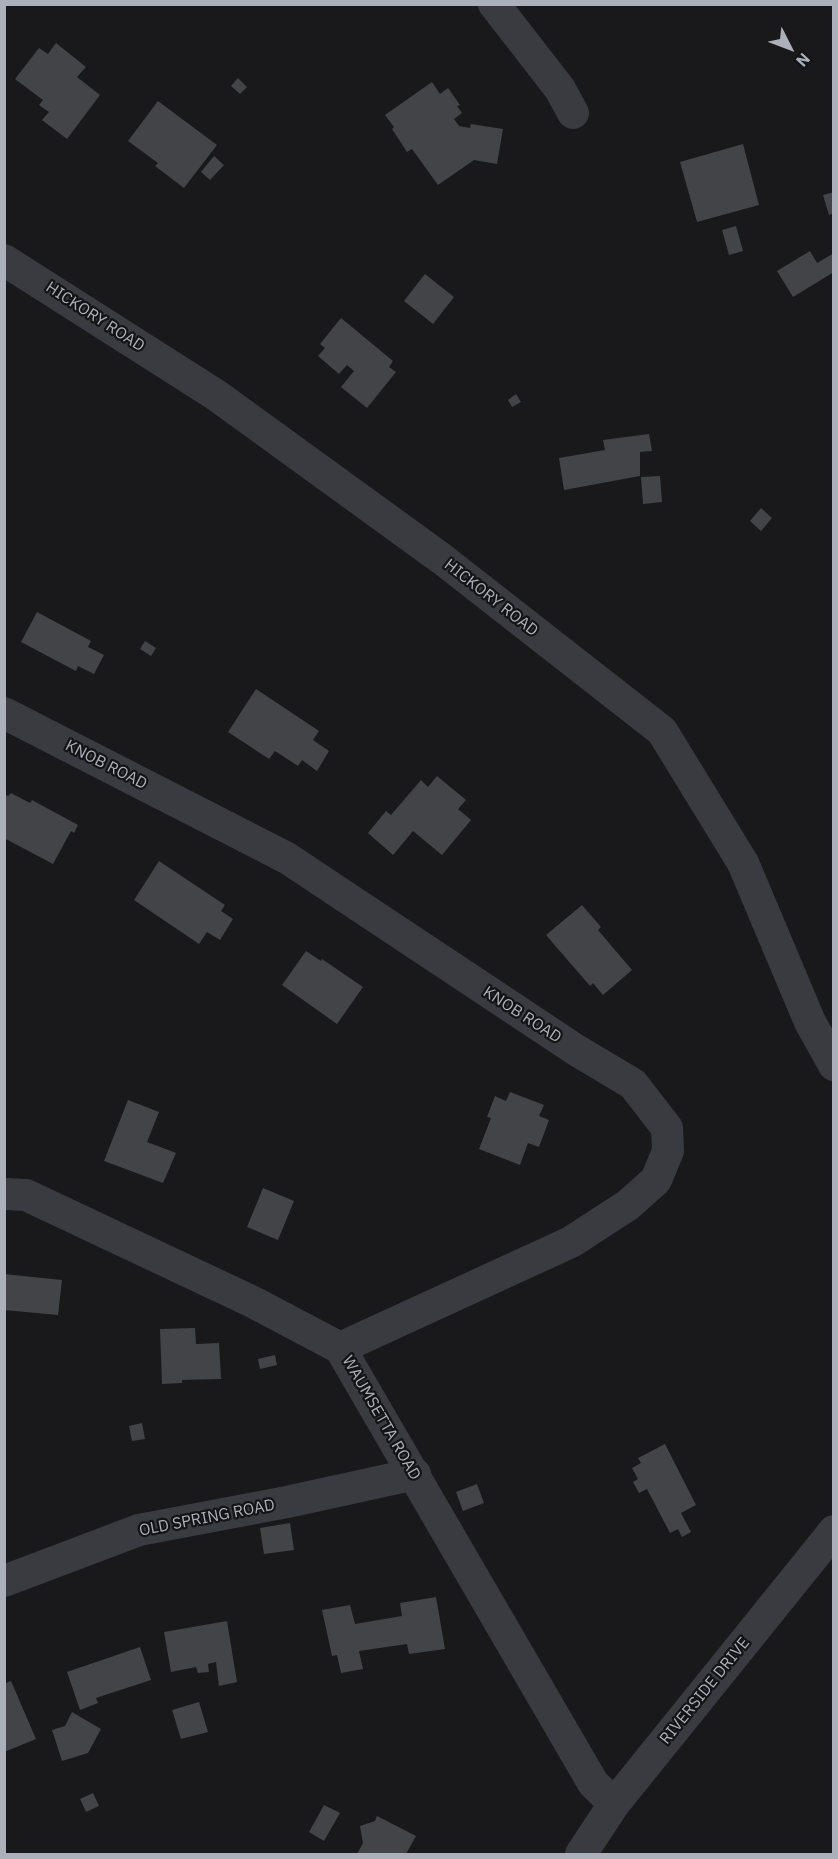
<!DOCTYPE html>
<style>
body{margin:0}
#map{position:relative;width:838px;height:1859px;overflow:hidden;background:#19191b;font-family:"IBM Plex Sans",sans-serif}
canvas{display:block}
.frame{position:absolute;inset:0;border:6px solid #acb0ba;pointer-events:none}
.north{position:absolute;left:760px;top:18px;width:60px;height:60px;-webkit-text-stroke:4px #141416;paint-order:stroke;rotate:132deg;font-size:16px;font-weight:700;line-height:24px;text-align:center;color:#acb0ba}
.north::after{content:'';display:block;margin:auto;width:21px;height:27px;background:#acb0ba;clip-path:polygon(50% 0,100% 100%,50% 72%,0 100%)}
</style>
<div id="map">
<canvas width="838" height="1859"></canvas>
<div class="frame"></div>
<div class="north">N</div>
</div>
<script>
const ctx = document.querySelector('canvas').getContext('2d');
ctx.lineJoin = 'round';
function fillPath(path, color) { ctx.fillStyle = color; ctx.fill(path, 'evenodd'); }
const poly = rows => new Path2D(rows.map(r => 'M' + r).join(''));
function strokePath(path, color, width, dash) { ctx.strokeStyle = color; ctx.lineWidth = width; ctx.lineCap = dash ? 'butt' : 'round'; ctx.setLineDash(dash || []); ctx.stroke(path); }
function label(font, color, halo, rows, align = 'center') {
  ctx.font = font + ' "IBM Plex Sans",sans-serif'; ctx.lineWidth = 4.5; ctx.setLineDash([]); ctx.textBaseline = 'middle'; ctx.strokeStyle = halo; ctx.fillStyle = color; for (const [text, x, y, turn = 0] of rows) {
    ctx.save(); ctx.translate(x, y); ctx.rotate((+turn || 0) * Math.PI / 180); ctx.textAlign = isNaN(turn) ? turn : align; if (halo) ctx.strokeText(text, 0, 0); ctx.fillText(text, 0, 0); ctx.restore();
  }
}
fillPath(poly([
 [56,43,86,67,77,77,100,95,67,139,42,120,49,112,39,105,43,100,15,79,39,48,48,54],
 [238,78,247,87,240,94,231,86],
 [432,82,440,94,448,88,460,105,457,106,462,113,454,119,459,126,470,128,471,124,503,129,497,164,474,160,438,185,412,149,407,152,392,129,394,127,385,115],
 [158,101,217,145,184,188,155,166,158,163,128,141],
 [743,144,759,205,697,222,680,162],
 [214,156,224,165,210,180,201,172],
 [834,192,834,213,829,215,823,195],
 [736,226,743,251,729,255,722,230],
 [810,251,817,263,834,253,834,272,793,297,777,271],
 [425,274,454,297,433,324,404,301],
 [341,318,393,361,389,367,396,372,367,408,341,387,354,371,347,365,339,374,318,356,325,348,320,344],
 [516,394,521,402,512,407,508,400],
 [649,434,652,451,640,452,640,476,564,490,559,458,605,450,603,440],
 [660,476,662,502,643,504,641,477],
 [761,508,772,518,761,531,750,521],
 [37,612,91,641,88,647,104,655,94,674,78,666,76,671,21,642],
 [145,641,156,648,151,656,140,649],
 [256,689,319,731,313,740,329,751,317,771,302,760,298,766,275,751,269,759,228,732],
 [437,776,466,800,458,809,471,820,442,855,413,831,393,855,368,833,386,811,391,815,421,780,428,787],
 [11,793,30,803,32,800,78,825,74,833,71,831,53,864,4,838,4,794,8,796],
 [159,861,225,905,221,911,233,919,220,940,207,932,199,944,134,900],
 [582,905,601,927,598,930,632,970,603,995,593,983,590,986,546,935],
 [306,951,321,961,322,959,363,987,337,1024,282,985],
 [510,1092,544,1105,539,1116,549,1120,539,1147,528,1143,520,1165,479,1149,491,1118,487,1117,495,1096,506,1101],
 [128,1100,159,1112,147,1142,176,1153,163,1183,104,1161],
 [263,1188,294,1201,278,1240,247,1227],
 [4,1274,62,1280,58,1315,4,1310],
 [195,1328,196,1344,219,1343,221,1379,182,1380,182,1383,162,1384,160,1329],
 [275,1355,277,1365,260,1369,258,1359],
 [142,1423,145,1439,132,1441,129,1426],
 [665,1444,696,1505,681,1513,691,1532,682,1537,678,1529,670,1533,647,1489,639,1493,633,1482,638,1479,632,1468,641,1463,638,1458],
 [477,1484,484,1503,463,1511,456,1492],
 [290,1523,294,1550,264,1554,260,1528],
 [436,1597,445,1649,409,1654,407,1644,359,1651,363,1669,341,1673,337,1655,332,1656,322,1610,350,1605,355,1624,402,1616,400,1603],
 [227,1621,237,1682,219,1686,216,1662,208,1664,209,1672,198,1673,196,1667,171,1672,164,1632],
 [140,1647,151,1680,96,1698,98,1703,80,1710,67,1672],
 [11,1681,36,1739,4,1752,4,1684],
 [199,1702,208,1732,181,1739,172,1710],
 [72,1712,101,1729,88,1753,62,1761,52,1730,65,1726],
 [93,1793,99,1806,86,1812,80,1799],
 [324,1805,340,1813,324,1841,309,1832],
 [377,1816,416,1836,406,1854,357,1854,363,1843,360,1826,375,1821]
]), '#434448');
strokePath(poly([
 [494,4,560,89,573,113],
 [4,260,216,395,442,559,662,731,743,863,810,1022,834,1065],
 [4,713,287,858,576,1050,633,1084,667,1128,668,1151,656,1180,628,1205,571,1242,340,1348],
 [4,1194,26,1195,253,1302,340,1348,593,1783,614,1804],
 [4,1581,139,1530,287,1502,415,1474],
 [581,1854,614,1804,834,1531]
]), '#3a3b40', 32);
label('16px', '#acb0ba', '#141416', [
 ["HICKORY ROAD",95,317,33],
 ["HICKORY ROAD",491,598,38],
 ["KNOB ROAD",106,765,27],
 ["KNOB ROAD",522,1015,33],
 ["WAUMSETTA ROAD",381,1418,60],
 ["OLD SPRING ROAD",207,1518,-11],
 ["RIVERSIDE DRIVE",705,1691,-51]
]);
</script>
